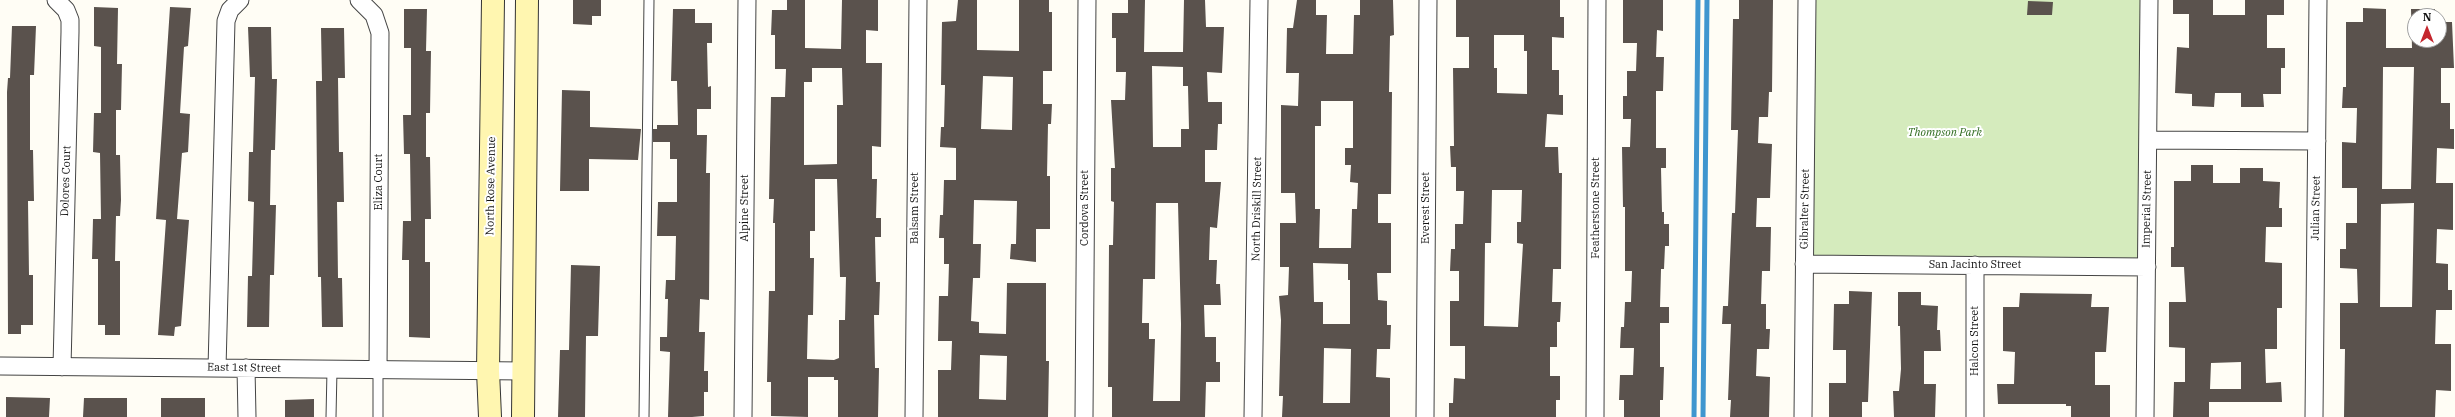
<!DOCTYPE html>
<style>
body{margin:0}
#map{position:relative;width:2455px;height:417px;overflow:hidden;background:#fffdf5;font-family:"IBM Plex Serif",serif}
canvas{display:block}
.north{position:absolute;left:2407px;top:8px;width:40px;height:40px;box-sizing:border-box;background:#fff;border:1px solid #a0a0a0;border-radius:50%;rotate:0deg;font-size:11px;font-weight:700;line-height:16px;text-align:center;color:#111}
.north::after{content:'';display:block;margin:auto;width:14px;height:18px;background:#c4262e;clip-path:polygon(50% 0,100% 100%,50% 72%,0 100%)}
</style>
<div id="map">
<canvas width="2455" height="417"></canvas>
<div class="north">N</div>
</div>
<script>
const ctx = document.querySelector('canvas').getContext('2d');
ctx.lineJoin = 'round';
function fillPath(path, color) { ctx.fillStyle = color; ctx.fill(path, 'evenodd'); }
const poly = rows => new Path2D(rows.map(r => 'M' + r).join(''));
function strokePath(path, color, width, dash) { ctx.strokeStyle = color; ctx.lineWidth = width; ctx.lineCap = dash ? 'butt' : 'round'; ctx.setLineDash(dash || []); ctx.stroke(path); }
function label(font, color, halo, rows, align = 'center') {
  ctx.font = font + ' "IBM Plex Serif",serif'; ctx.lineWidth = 4; ctx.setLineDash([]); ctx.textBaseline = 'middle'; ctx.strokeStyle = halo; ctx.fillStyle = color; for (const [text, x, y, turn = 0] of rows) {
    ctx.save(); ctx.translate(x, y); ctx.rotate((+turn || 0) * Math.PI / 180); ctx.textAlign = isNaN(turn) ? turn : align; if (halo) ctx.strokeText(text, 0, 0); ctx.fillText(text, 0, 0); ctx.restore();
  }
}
fillPath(poly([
 [1807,0,2149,0,2146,267,1804,264]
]), '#d5ebbd');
strokePath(poly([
 [1694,417,1698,0],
 [1703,417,1707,0]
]), '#3f96cf', 5);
fillPath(poly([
 [573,0,601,0,601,16,592,16,592,25,573,24],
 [787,0,805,0,805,48,841,49,842,0,878,0,878,31,866,30,866,63,882,63,881,147,872,146,872,179,877,179,876,218,881,218,881,237,875,237,876,282,880,282,879,315,874,315,875,368,879,368,878,417,838,417,838,380,834,380,834,377,808,377,808,417,771,416,771,382,767,382,769,291,775,291,775,223,773,223,774,199,769,199,771,97,785,97,786,69,775,69,775,35,771,35,772,10,787,10],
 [812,68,842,68,843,105,837,105,837,164,804,165,804,82,812,82],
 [815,179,837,179,840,277,846,277,845,320,839,320,839,358,834,360,807,359,808,315,813,315,814,258,810,258,810,231,815,231],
 [958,0,977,0,977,50,1019,51,1019,0,1049,0,1049,12,1052,12,1052,71,1043,71,1043,104,1052,104,1051,124,1048,124,1047,176,1050,176,1050,229,1036,229,1036,262,1010,259,1011,244,1016,244,1017,201,974,200,973,244,981,244,980,278,973,278,971,321,979,322,979,333,1006,334,1007,283,1046,283,1046,361,1049,361,1048,417,938,417,938,370,951,370,952,341,938,341,939,296,948,296,949,264,944,264,944,238,939,238,940,215,943,215,944,180,956,180,956,148,940,147,941,127,944,127,945,85,941,85,942,22,956,21],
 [983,76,1013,77,1012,130,981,129],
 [980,355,1007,356,1006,400,979,399],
 [1128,0,1145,0,1144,52,1183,52,1184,0,1205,0,1206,27,1224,27,1222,73,1207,72,1208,102,1222,102,1222,124,1218,124,1217,150,1205,150,1205,182,1221,182,1217,228,1210,227,1209,260,1217,260,1216,284,1220,284,1221,305,1204,305,1205,337,1216,337,1216,362,1220,362,1220,382,1206,382,1205,417,1112,417,1112,387,1108,387,1109,245,1113,245,1114,202,1111,201,1111,168,1115,168,1111,100,1125,100,1126,72,1116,72,1116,38,1112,38,1112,13,1128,13],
 [1152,66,1183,67,1183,86,1188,86,1189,129,1181,129,1181,147,1153,147],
 [1156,203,1178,203,1181,324,1180,401,1153,401,1155,339,1149,339,1149,323,1142,323,1143,279,1155,279],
 [1297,0,1316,0,1316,15,1327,15,1326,54,1353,54,1354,15,1360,15,1360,0,1393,0,1394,35,1390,36,1389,92,1392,92,1391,194,1378,194,1378,223,1391,223,1391,273,1377,273,1378,300,1387,301,1387,325,1391,325,1390,349,1377,349,1376,377,1390,378,1390,417,1282,417,1283,396,1279,396,1281,320,1279,296,1288,295,1289,267,1280,267,1280,223,1296,223,1295,193,1281,193,1281,105,1298,106,1299,73,1286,73,1287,28,1293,28],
 [1321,101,1353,101,1353,148,1345,148,1345,165,1351,165,1350,182,1358,183,1357,209,1352,209,1351,248,1319,248,1320,209,1315,209,1315,126,1321,126],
 [1313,263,1348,264,1348,280,1350,280,1350,324,1323,324,1323,302,1314,302],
 [1324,348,1351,349,1350,403,1323,403],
 [1456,0,1560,0,1560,17,1564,17,1564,38,1552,37,1552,70,1559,70,1559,95,1563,95,1563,115,1547,114,1545,147,1558,147,1559,173,1562,173,1561,269,1553,269,1552,302,1561,302,1560,322,1557,322,1557,347,1550,347,1550,376,1560,376,1560,400,1556,400,1556,417,1449,417,1449,403,1453,403,1454,378,1465,379,1465,346,1450,346,1450,301,1459,301,1459,271,1450,271,1451,249,1455,249,1455,224,1463,224,1464,191,1456,191,1456,167,1451,167,1450,146,1454,146,1453,68,1469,68,1469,37,1456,37],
 [1494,35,1524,35,1524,51,1527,51,1527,94,1497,93,1497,68,1494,68],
 [1492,190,1522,190,1521,222,1517,222,1517,243,1523,244,1518,327,1484,326,1485,243,1491,243],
 [1623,0,1663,0,1663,31,1657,30,1656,57,1664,57,1663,91,1656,91,1656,148,1666,148,1666,168,1661,168,1662,212,1664,212,1664,224,1669,224,1669,246,1665,246,1664,269,1661,269,1660,307,1669,307,1669,323,1660,323,1660,367,1664,367,1663,400,1660,400,1660,417,1624,417,1624,400,1619,400,1620,375,1633,375,1634,348,1620,348,1621,327,1624,327,1625,302,1631,302,1632,271,1625,271,1625,207,1623,207,1622,147,1630,147,1631,119,1623,119,1623,96,1627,96,1627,71,1636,71,1637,43,1623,43],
 [1739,0,1773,0,1772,92,1769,92,1768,117,1759,117,1758,143,1772,144,1770,198,1757,198,1756,227,1771,227,1770,271,1762,271,1761,304,1766,304,1766,329,1770,329,1769,349,1757,349,1756,376,1770,377,1769,417,1730,417,1731,400,1728,400,1731,324,1722,324,1723,306,1728,306,1732,213,1735,213,1738,130,1731,130,1733,19,1739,19],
 [2173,0,2213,0,2213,15,2245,15,2245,0,2284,0,2284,15,2267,15,2267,48,2285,48,2285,68,2281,68,2281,94,2263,94,2264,107,2241,107,2241,93,2215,93,2214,107,2192,106,2192,94,2175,93,2177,47,2189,48,2189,14,2173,14],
 [2028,1,2053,2,2052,15,2027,15],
 [94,7,118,8,117,64,122,64,121,110,116,110,116,155,120,155,121,200,120,216,116,216,115,261,120,261,120,335,105,335,105,325,98,325,98,259,92,259,93,219,101,219,100,153,93,152,94,113,101,113,101,47,94,46],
 [170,7,191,8,188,46,184,47,180,113,190,114,188,152,182,153,177,219,189,220,181,326,175,327,174,336,158,335,166,220,156,219],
 [2363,8,2386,9,2386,48,2412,48,2411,9,2435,9,2435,16,2415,16,2415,40,2439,40,2439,22,2452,22,2454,68,2441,68,2441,103,2450,103,2450,129,2454,129,2454,149,2437,148,2436,183,2453,183,2453,230,2437,229,2436,263,2448,264,2448,290,2452,290,2452,310,2436,310,2435,344,2451,344,2451,391,2436,390,2435,417,2344,417,2345,349,2340,349,2340,303,2358,303,2357,269,2340,268,2340,249,2346,249,2346,223,2357,223,2357,188,2342,188,2342,142,2356,143,2357,108,2342,108,2343,87,2346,87,2346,22,2363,22],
 [2383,67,2414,67,2411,189,2382,189],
 [2414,203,2412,307,2380,307,2381,204],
 [404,9,427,9,426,51,431,51,430,113,426,113,426,157,430,157,431,219,425,219,425,262,430,262,430,338,409,337,409,260,402,260,403,221,411,221,410,154,404,154,403,115,411,115,411,48,404,48],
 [673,9,695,9,695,23,712,23,712,43,707,43,708,87,711,86,711,109,697,109,697,135,707,135,706,173,710,173,709,300,700,299,699,332,705,332,704,371,708,371,708,392,704,392,704,416,692,417,668,417,670,352,660,351,660,337,667,337,668,299,665,299,666,280,675,280,676,236,657,236,658,202,677,202,677,159,670,159,670,142,653,142,653,129,657,129,657,125,678,125,677,81,671,81],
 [12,26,36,26,34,75,30,75,30,150,33,150,34,201,28,201,29,275,33,275,33,325,21,325,21,334,8,334,7,92,8,78,10,78],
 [248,27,271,27,272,79,277,79,275,150,271,150,270,205,276,205,274,275,270,275,269,327,247,327,248,276,252,276,254,202,248,201,249,152,253,152,255,77,250,77],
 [321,28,344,28,345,78,338,78,339,152,343,152,344,202,337,202,338,278,342,278,343,327,322,327,321,277,318,277,316,81,322,81],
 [562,90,590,91,590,127,641,129,638,160,589,159,589,191,560,191],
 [2191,165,2213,165,2213,183,2240,183,2240,168,2263,168,2263,181,2280,182,2279,208,2282,208,2282,227,2266,227,2265,262,2282,263,2282,308,2277,308,2277,349,2265,349,2266,383,2281,382,2282,402,2209,402,2209,417,2173,417,2174,382,2185,382,2185,348,2169,347,2169,302,2186,302,2184,267,2171,267,2171,247,2174,247,2174,181,2191,181],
 [2241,362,2241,389,2210,389,2211,363],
 [571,265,600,266,598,336,586,336,585,417,558,417,560,350,569,350],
 [1849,291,1872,292,1868,402,1862,402,1862,417,1829,417,1829,383,1846,383,1846,350,1833,350,1834,304,1849,304],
 [1898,292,1921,292,1921,305,1938,306,1937,330,1940,330,1941,351,1924,351,1924,384,1936,384,1935,417,1894,417,1893,391,1899,391,1901,369,1900,326,1898,326],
 [2020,293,2092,294,2091,307,2109,307,2106,352,2095,352,2095,385,2110,385,2110,417,2071,417,2071,406,2066,406,2066,404,1998,404,1997,384,2014,384,2015,352,2003,351,2003,307,2019,307],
 [6,397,50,398,49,417,6,417],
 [84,398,127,398,127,417,83,417],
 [161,398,205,398,205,417,161,417],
 [314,399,314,417,285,417,285,400]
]), '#5a524d');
const lane = poly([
 [331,417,332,370],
 [378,417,378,371],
 [644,417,649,0]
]);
const street = poly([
 [56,0,66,10,70,20,70,32,62,367],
 [359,0,374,15,380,33,378,371],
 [2148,140,2317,141],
 [1804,264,2147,267],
 [0,366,524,371],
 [217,368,226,21,230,10,240,0],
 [246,368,247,417],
 [743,417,747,0],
 [914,417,918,0],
 [1084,417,1087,0],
 [1253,417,1259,0],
 [1425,417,1428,0],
 [1595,417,1597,0],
 [1803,417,1807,0],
 [1975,417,1975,265],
 [2145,417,2149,0],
 [2314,417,2318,0]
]);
const secondary = poly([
 [490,417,488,371,493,0],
 [523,417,527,0]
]);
strokePath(lane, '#444', 11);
strokePath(street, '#444', 19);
strokePath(secondary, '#333', 24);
strokePath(lane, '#fff', 9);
strokePath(street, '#fff', 17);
strokePath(secondary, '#fff6b0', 22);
label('italic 11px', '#2f6b1f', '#fff', [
 ["Thompson Park",1945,133]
]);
label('11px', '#111', '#fff', [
 ["Dolores Court",66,181,-88],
 ["Eliza Court",379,182,-90],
 ["North Rose Avenue",491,186,-89],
 ["Alpine Street",745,208,-90],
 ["Balsam Street",915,208,-90],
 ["Cordova Street",1085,208,-90],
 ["Everest Street",1426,208,-90],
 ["Featherstone Street",1596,208,-90],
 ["Julian Street",2316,208,-89],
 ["North Driskill Street",1257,209,-89],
 ["Gibralter Street",1805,209,-89],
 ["Imperial Street",2147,209,-89],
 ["San Jacinto Street",1975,265],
 ["Halcon Street",1975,341,-90],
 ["East 1st Street",244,368,1]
]);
</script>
